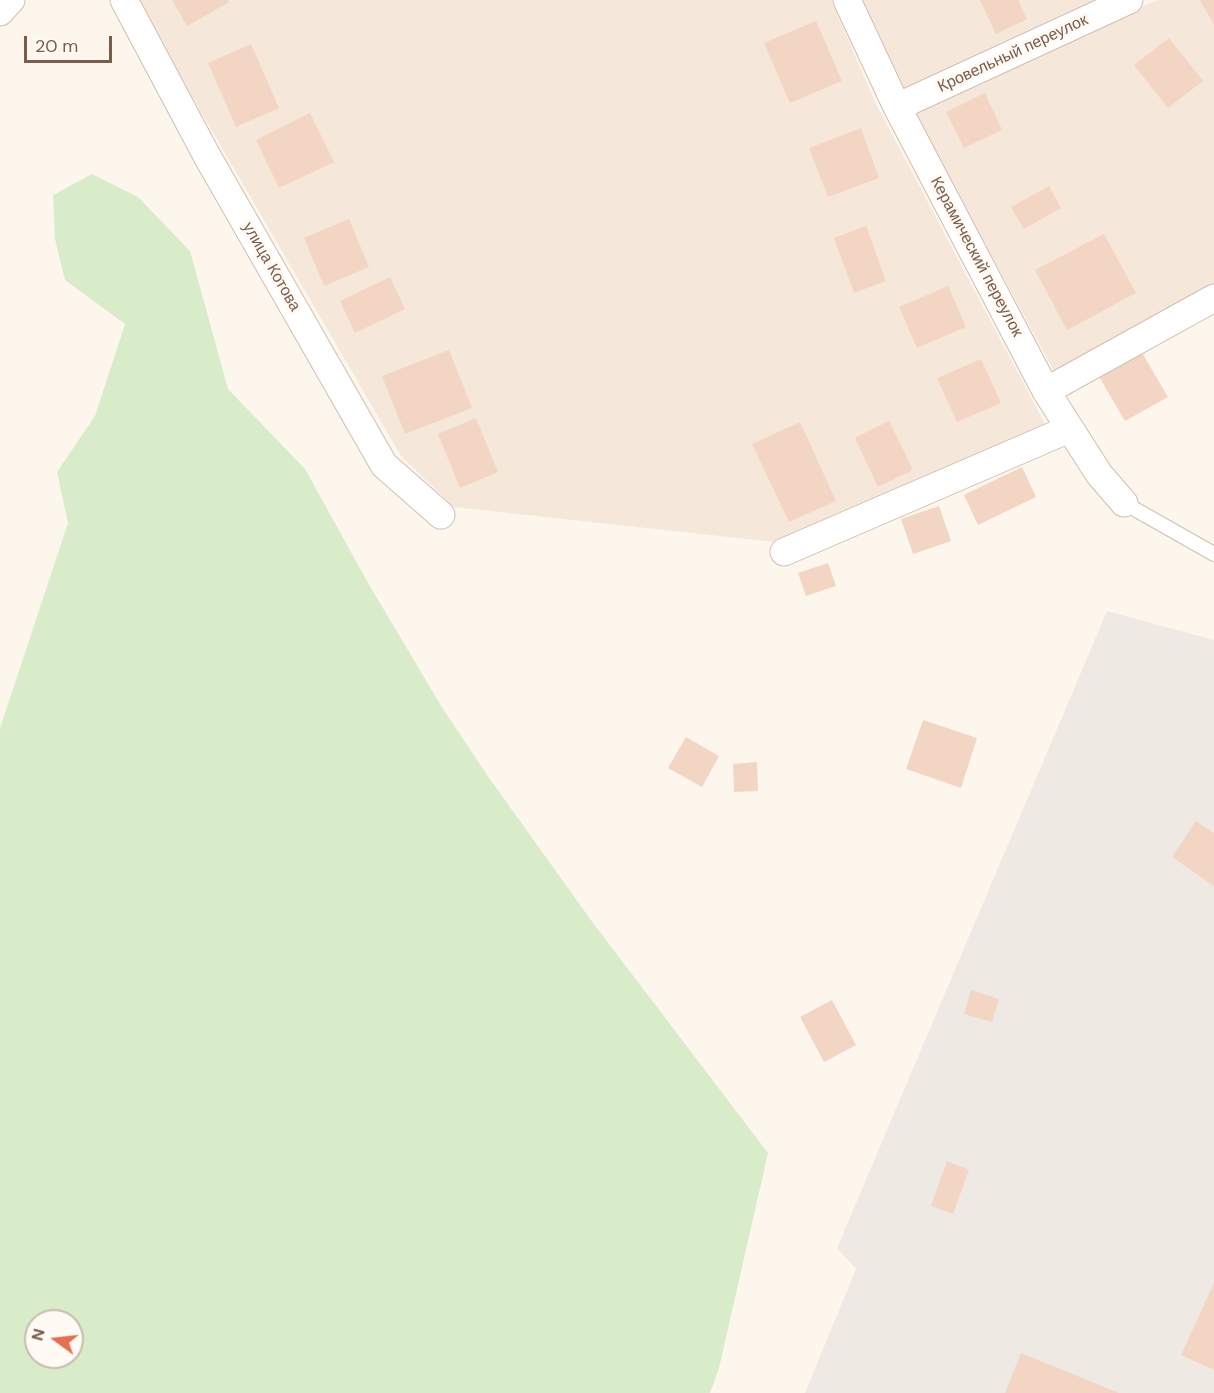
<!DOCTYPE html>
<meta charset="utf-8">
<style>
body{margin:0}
#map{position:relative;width:1214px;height:1393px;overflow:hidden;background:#fdf6ec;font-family:"DM Sans",sans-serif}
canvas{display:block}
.north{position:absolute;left:24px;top:1309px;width:60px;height:60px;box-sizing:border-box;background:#fffaf3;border:2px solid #cabbb1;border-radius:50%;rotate:285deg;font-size:16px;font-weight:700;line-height:24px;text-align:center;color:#7a5c4d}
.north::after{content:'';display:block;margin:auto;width:21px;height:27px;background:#e76f51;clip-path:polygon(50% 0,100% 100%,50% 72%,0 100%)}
.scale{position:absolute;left:24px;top:36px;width:88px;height:27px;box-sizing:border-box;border:3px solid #7a5c4d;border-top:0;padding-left:8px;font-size:18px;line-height:21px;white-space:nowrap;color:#7a5c4d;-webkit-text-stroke:4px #fffaf3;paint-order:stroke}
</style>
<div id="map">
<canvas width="1214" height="1393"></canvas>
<div class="north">N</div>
<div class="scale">20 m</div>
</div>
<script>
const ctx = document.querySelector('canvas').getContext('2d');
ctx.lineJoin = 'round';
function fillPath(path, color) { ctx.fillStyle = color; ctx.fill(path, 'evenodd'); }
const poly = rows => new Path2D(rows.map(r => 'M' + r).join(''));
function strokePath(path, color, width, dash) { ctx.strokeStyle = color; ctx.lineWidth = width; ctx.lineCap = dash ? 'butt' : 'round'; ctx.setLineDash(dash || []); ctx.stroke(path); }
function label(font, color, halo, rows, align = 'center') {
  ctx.font = font + ' "DM Sans",sans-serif'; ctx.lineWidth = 6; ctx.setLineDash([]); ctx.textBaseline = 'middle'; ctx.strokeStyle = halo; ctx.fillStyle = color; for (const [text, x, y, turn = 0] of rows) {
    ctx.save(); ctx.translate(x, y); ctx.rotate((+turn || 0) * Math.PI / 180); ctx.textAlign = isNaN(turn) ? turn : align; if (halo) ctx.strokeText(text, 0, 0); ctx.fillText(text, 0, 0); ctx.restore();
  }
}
fillPath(poly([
 [136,0,831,0,875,102,1045,424,783,543,454,507,401,456],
 [860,0,1103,0,901,92],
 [1157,0,1214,0,1214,285,1054,371,915,114]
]), '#f5e8da');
fillPath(poly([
 [1107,611,1214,640,1214,1393,805,1393,856,1269,837,1248]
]), '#efe9e4');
fillPath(poly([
 [92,174,138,197,190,251,228,389,305,469,368,583,443,709,487,775,593,923,768,1153,719,1368,710,1393,0,1393,0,728,68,523,57,472,95,416,125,324,65,280,55,239,53,195],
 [36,1321,72,1321,72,1357,36,1357]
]), '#d8ecc9');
fillPath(poly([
 [172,0,228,0,229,2,187,26],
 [980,0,1018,0,1027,19,996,34],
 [1202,0,1214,0,1214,24,1200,1],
 [816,21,842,81,790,103,764,43],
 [1169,38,1203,81,1168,108,1134,65],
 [251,44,279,108,236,127,208,63],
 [985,93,1002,130,964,148,946,112],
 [310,113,334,162,279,188,256,140],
 [861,128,879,178,828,197,809,148],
 [1049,186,1061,208,1024,229,1011,207],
 [349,219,369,267,324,286,304,238],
 [866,226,886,281,854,293,834,238],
 [1104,234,1136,293,1067,330,1035,270],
 [390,277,405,309,355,333,340,301],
 [948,286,966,327,917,348,899,307],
 [449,350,472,408,405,434,382,376],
 [1141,351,1168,397,1125,421,1098,375],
 [981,359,1001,403,957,422,937,378],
 [476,418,498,472,460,488,438,434],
 [889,421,913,470,878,487,855,438],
 [800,422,836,501,789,522,752,444],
 [1022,467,1036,497,978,525,964,495],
 [939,506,951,541,913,554,901,519],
 [828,563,836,586,806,596,798,573],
 [923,720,977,738,961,788,906,769],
 [686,737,719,756,702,787,668,768],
 [757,762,758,791,734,792,733,764],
 [1196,821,1214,833,1214,886,1172,857],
 [971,990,999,999,992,1022,964,1014],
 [832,1000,856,1045,824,1062,800,1017],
 [947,1161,969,1170,953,1214,931,1206],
 [1214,1283,1214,1370,1181,1355],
 [1021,1353,1119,1393,1005,1393]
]), '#f3d5c3');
const service = poly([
 [1124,503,1214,554]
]);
const minor = poly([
 [124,0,207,156,384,465,441,515],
 [847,0,897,107,1046,391,1099,474,1124,503],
 [0,12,11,0],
 [897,107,1129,0],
 [1046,391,1214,298],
 [784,552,1069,429]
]);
strokePath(service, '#d1beb0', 16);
strokePath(minor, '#d1beb0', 29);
strokePath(service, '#fff', 14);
strokePath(minor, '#fff', 27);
label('16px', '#7a5c4d', '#fffaf3', [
 ["Кровельный переулок",1013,54,-25],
 ["Керамический переулок",976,257,62],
 ["улица Котова",271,267,60]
]);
</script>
